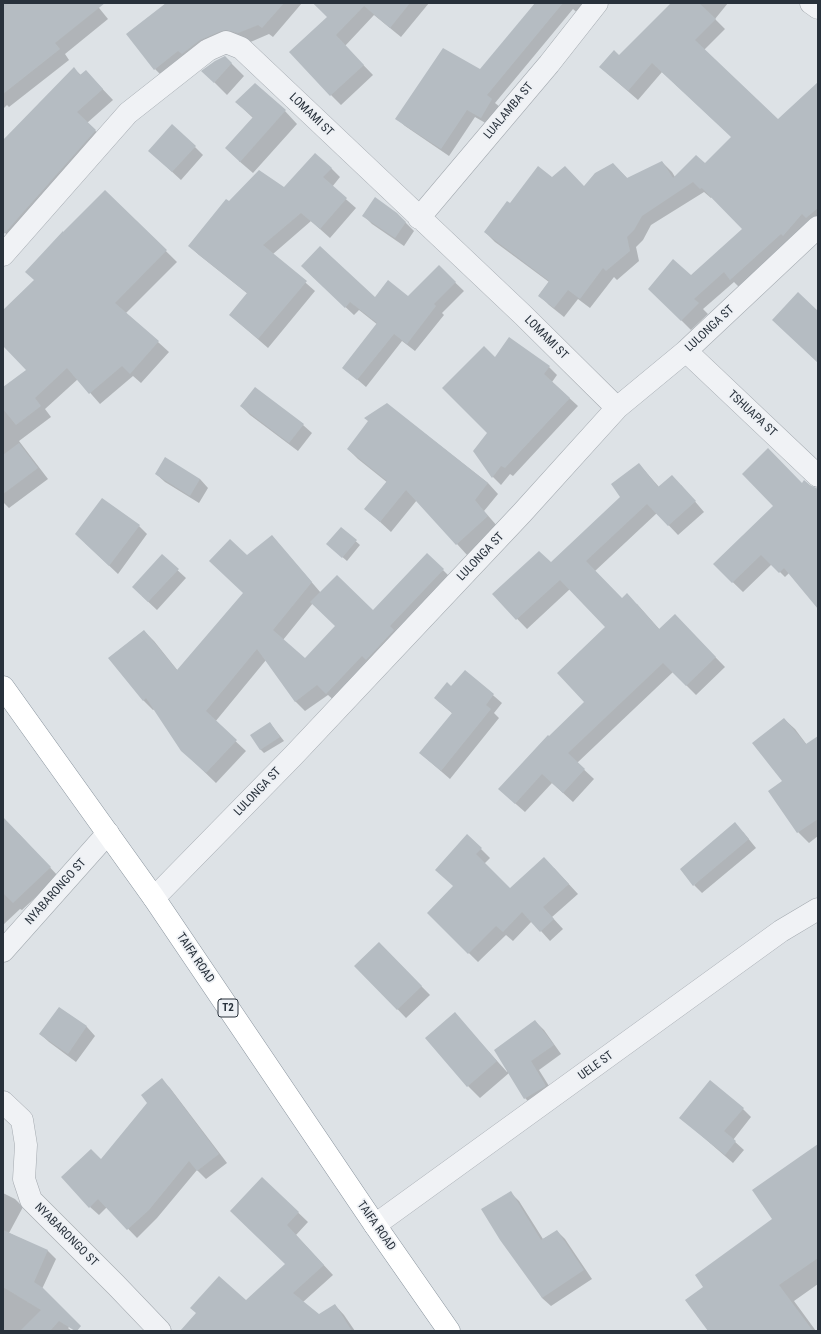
<!DOCTYPE html>
<style>
body{margin:0}
#map{position:relative;width:821px;height:1334px;overflow:hidden;background:#dde2e6;font-family:"Roboto Condensed",sans-serif}
canvas{display:block}
.frame{position:absolute;inset:0;border:4px solid #28313b;pointer-events:none}
</style>
<div id="map">
<canvas width="821" height="1334"></canvas>
<div class="frame"></div>
</div>
<script>
const ctx = document.querySelector('canvas').getContext('2d');
ctx.lineJoin = 'round';
function fillPath(path, color) { ctx.fillStyle = color; ctx.fill(path, 'evenodd'); }
const poly = rows => new Path2D(rows.map(r => 'M' + r).join(''));
function strokePath(path, color, width, dash) { ctx.strokeStyle = color; ctx.lineWidth = width; ctx.lineCap = dash ? 'butt' : 'round'; ctx.setLineDash(dash || []); ctx.stroke(path); }
function label(font, color, halo, rows, align = 'center') {
  ctx.font = font + ' "Roboto Condensed",sans-serif'; ctx.lineWidth = 3.5; ctx.setLineDash([]); ctx.textBaseline = 'middle'; ctx.strokeStyle = halo; ctx.fillStyle = color; for (const [text, x, y, turn = 0] of rows) {
    ctx.save(); ctx.translate(x, y); ctx.rotate((+turn || 0) * Math.PI / 180); ctx.textAlign = isNaN(turn) ? turn : align; if (halo) ctx.strokeText(text, 0, 0); ctx.fillText(text, 0, 0); ctx.restore();
  }
}
fillPath(poly([
 [3,3,95,3,108,19,65,54,69,60,9,107,7,105,3,109],
 [168,3,302,3,273,37,269,34,165,79,155,69],
 [313,3,429,3,401,37,374,15,345,46,373,75,341,105,331,95,328,17],
 [537,3,595,3,583,18,573,9,495,103,500,107,489,125,475,117,449,156,405,126,397,119,481,71],
 [672,3,728,3,715,19,725,29,704,50,778,120,818,83,818,226,741,289,734,282,703,309,708,314,691,330,650,289,691,276,744,229,712,197,711,198,704,192,651,225,643,240,636,247,639,261,617,280,614,277,590,308,578,299,564,317,549,305,539,295,549,282,495,242,485,232,510,204,552,178,584,187,613,164,628,179,662,162,672,172,675,177,705,164,732,137,662,72,638,100,600,67,619,56],
 [231,63,244,76,227,95,203,71],
 [74,69,81,75,96,82,113,100,87,123,106,141,16,243,3,231,3,142],
 [236,102,285,111,297,124,253,173,239,161,253,118],
 [195,147,203,155,181,180,158,159],
 [331,168,340,177,332,187,356,208,330,238,311,221,273,254,315,291,268,348,230,315,248,294,199,255,189,246,229,202,285,189],
 [105,191,177,262,126,313,169,352,141,383,133,376,100,404,78,379,45,409,51,417,19,441,48,479,9,508,3,502,3,388,28,370,3,344,3,311,35,280],
 [396,213,414,231,404,246,372,224,363,215],
 [439,267,464,291,442,313,444,315,415,351,402,341,366,387,344,368,378,325,359,310,354,315,310,274,375,298,408,297],
 [495,358,549,367,557,375,552,382,578,406,513,476,510,474,501,485,493,477,474,451,488,433],
 [387,404,488,483,498,494,484,511,498,527,467,555,417,500,391,532,366,509,388,483,358,459,348,449],
 [241,406,303,425,312,433,298,451,250,415],
 [639,464,659,487,681,485,704,512,678,535,657,513,595,571,622,600,637,604,660,630,684,625,725,667,696,695,673,672,577,763,594,779,573,802,552,783,525,812,509,798,549,737,585,702,607,627,570,589,527,629,493,594,551,563,622,497],
 [156,474,200,479,208,488,199,503,165,482],
 [802,484,818,491,818,545,785,577,772,564,743,592,714,564],
 [139,526,147,534,118,574,85,543],
 [341,528,360,545,347,561,332,548],
 [272,536,321,593,373,611,443,570,453,580,337,703,328,695,305,711,295,701,266,660,215,722,246,751,216,783,193,761,155,709,153,710,143,700,144,631,154,641,178,671,244,594,247,556],
 [313,603,336,626,305,659,283,640],
 [162,556,186,578,157,610,142,596],
 [465,671,502,703,494,713,499,718,450,779,420,753,453,714,435,698,451,688],
 [784,719,795,729,807,745,818,737,818,836,809,843,798,832,769,791,783,782],
 [270,723,284,741,264,753,260,749],
 [3,821,20,835,58,876,22,910,20,909,3,925],
 [743,832,756,848,702,893,694,885],
 [467,835,490,858,484,864,510,890,554,868,578,894,552,917,563,929,550,941,532,921,513,941,506,935,478,962,428,913,454,887],
 [379,943,430,995,406,1018,356,966],
 [59,1008,87,1027,95,1036,76,1062,49,1042,40,1034],
 [455,1014,507,1072,535,1021,544,1030,561,1054,539,1070,554,1094,534,1107,525,1098,509,1073,480,1098,468,1086],
 [162,1080,170,1088,227,1163,206,1179,197,1170,157,1218,137,1238,107,1207,99,1215,90,1207,101,1160,148,1103],
 [743,1109,751,1117,733,1140,744,1150,733,1163,681,1118],
 [818,1145,818,1284,794,1301,816,1331,706,1331,709,1329,705,1287,774,1219],
 [262,1178,308,1222,296,1235,333,1275,303,1302,319,1315,335,1305,344,1315,355,1331,182,1331,246,1301,287,1264],
 [510,1192,519,1201,543,1239,557,1231,565,1239,592,1279,551,1306,542,1298],
 [3,1193,15,1199,23,1207,9,1233,48,1251,56,1259,42,1289,75,1322,68,1328,72,1331,3,1331]
]), '#0003');
fillPath(poly([
 [3,3,105,3,55,43,60,49,3,94],
 [166,3,284,3,262,28,258,25,238,33,226,30,221,31,200,40,182,54,178,51,154,70,126,34],
 [313,3,410,3,390,28,364,6,336,35,364,65,330,96,289,52,327,17],
 [535,3,563,3,487,95,492,99,481,118,467,110,441,149,395,119,443,48,480,69],
 [671,3,699,3,716,19,695,40,778,119,818,82,818,208,806,218,802,214,783,236,781,234,730,280,724,272,694,299,699,303,681,321,648,289,673,259,691,275,742,229,702,188,700,189,693,182,642,216,634,230,627,237,630,251,606,271,603,268,580,299,568,290,554,308,538,296,549,281,484,232,507,201,510,203,538,166,552,177,565,166,584,186,595,173,613,163,627,178,662,161,673,178,696,155,705,163,731,137,652,63,628,91,599,67,614,50,619,55],
 [225,56,232,63,214,83,201,71,215,61],
 [74,67,80,75,86,70,103,89,77,112,96,130,3,235,3,140],
 [255,83,286,110,240,162,225,148,253,117,235,102],
 [172,124,196,146,172,172,148,151],
 [315,153,332,168,323,177,347,198,320,229,301,213,263,245,307,281,258,339,229,315,247,293,188,246,226,199,229,201,259,170,284,187],
 [105,190,167,250,115,303,159,341,130,374,122,366,89,394,67,368,35,398,41,406,16,425,3,409,3,387,26,370,3,346,3,310,34,280,25,272,63,231,63,232],
 [375,197,397,213,406,222,395,238,362,216],
 [320,246,375,297,388,280,408,296,439,265,456,282,434,304,436,306,407,344,394,334,357,380,342,368,377,323,350,302,345,308,301,266],
 [798,292,818,311,818,363,772,320],
 [509,337,550,366,544,374,570,398,505,468,501,466,492,478,473,451,487,433,442,388,484,346,495,357],
 [255,387,304,424,289,443,240,406],
 [387,403,488,483,475,500,488,516,456,545,406,490,380,522,364,509,387,481,347,449,368,421,364,418],
 [19,443,38,468,3,494,3,455],
 [768,448,802,483,804,480,810,485,818,489,818,609,784,568,779,573,761,555,732,583,713,564,773,506,742,474],
 [165,457,200,479,190,496,155,474],
 [639,463,658,487,672,475,696,501,668,526,647,504,586,561,622,598,627,593,659,629,675,614,716,657,686,686,663,663,568,753,585,769,563,793,542,774,515,804,498,789,548,735,549,736,584,702,557,673,605,627,560,580,516,620,492,594,539,551,551,562,620,497,611,484],
 [102,498,140,525,109,566,75,534],
 [341,527,357,540,342,558,326,544],
 [272,535,312,582,273,630,305,658,335,626,310,602,337,575,373,610,427,553,444,569,390,626,394,630,366,660,362,656,326,694,317,685,295,702,257,649,206,711,237,740,206,773,181,751,146,698,143,701,108,658,144,630,177,670,243,593,209,561,230,539,247,555],
 [162,554,179,569,148,602,132,587],
 [465,670,494,694,486,705,491,709,441,771,419,753,452,713,434,698,447,682,451,686],
 [784,718,806,744,818,736,818,819,797,833,768,791,782,781,752,743],
 [270,722,280,737,260,750,250,735],
 [3,817,51,867,13,903,3,893],
 [735,822,749,839,693,886,680,869],
 [467,834,482,848,476,854,510,888,544,857,569,884,543,907,554,919,540,932,522,912,503,932,496,926,468,954,427,913,453,886,435,870],
 [379,942,422,986,397,1010,354,966],
 [59,1007,87,1026,68,1054,39,1034],
 [455,1012,497,1061,467,1087,425,1038],
 [535,1020,554,1045,531,1061,546,1086,524,1099,494,1050],
 [162,1078,219,1154,197,1171,189,1161,149,1210,127,1230,98,1199,89,1208,61,1177,91,1149,101,1159,147,1103,141,1095],
 [710,1080,744,1108,724,1131,736,1141,725,1155,679,1118],
 [818,1144,818,1258,779,1285,813,1331,708,1331,685,1300,703,1287,695,1275,772,1219,752,1190],
 [262,1177,299,1212,287,1225,324,1265,293,1293,319,1314,335,1304,352,1331,180,1331,196,1313,190,1308,219,1276,246,1300,285,1264,230,1211],
 [511,1191,541,1240,557,1230,584,1270,542,1298,500,1240,481,1209],
 [3,1230,48,1250,34,1282,43,1288,81,1326,77,1331,75,1331,59,1321,50,1331,20,1331,41,1310,3,1287]
]), '#b5bcc2');
const minor = poly([
 [811,3,818,8],
 [419,218,549,64,597,3],
 [3,255,128,113,208,50,226,42,241,48,523,315,617,408],
 [686,351,818,476],
 [154,898,293,756,522,513,617,408,686,351,818,227],
 [3,951,108,833],
 [3,1102,22,1120,26,1145,24,1179,31,1200,116,1285,160,1331],
 [375,1225,781,931,818,909]
]);
const highway = poly([
 [3,687,154,898,375,1225,449,1331]
]);
strokePath(minor, '#a3a9af', 23);
strokePath(highway, '#86919b', 23);
strokePath(minor, '#f0f2f5', 22);
strokePath(highway, '#fff', 22);
for (const [x, y, w] of [
 [228,1008,20]
]) { const box = new Path2D(); box.roundRect(x - w / 2, y - 9, w, 18, 3); ctx.fillStyle = '#edf0f4'; ctx.fill(box); strokePath(box, '#28313b', 1); }
label('bold 11px', '#28313b', null, [
 ["T2",228,1008]
]);
label('12px', '#28313b', '#edf0f4', [
 ["LUALAMBA ST",509,111,-50],
 ["LOMAMI ST",311,115,44],
 ["LULONGA ST",710,329,-43],
 ["LOMAMI ST",546,338,45],
 ["TSHUAPA ST",752,414,43],
 ["LULONGA ST",481,557,-46],
 ["LULONGA ST",258,792,-46],
 ["NYABARONGO ST",56,892,-48],
 ["TAIFA ROAD",195,958,56],
 ["UELE ST",596,1066,-36],
 ["TAIFA ROAD",376,1226,55],
 ["NYABARONGO ST",66,1235,45]
]);
</script>
